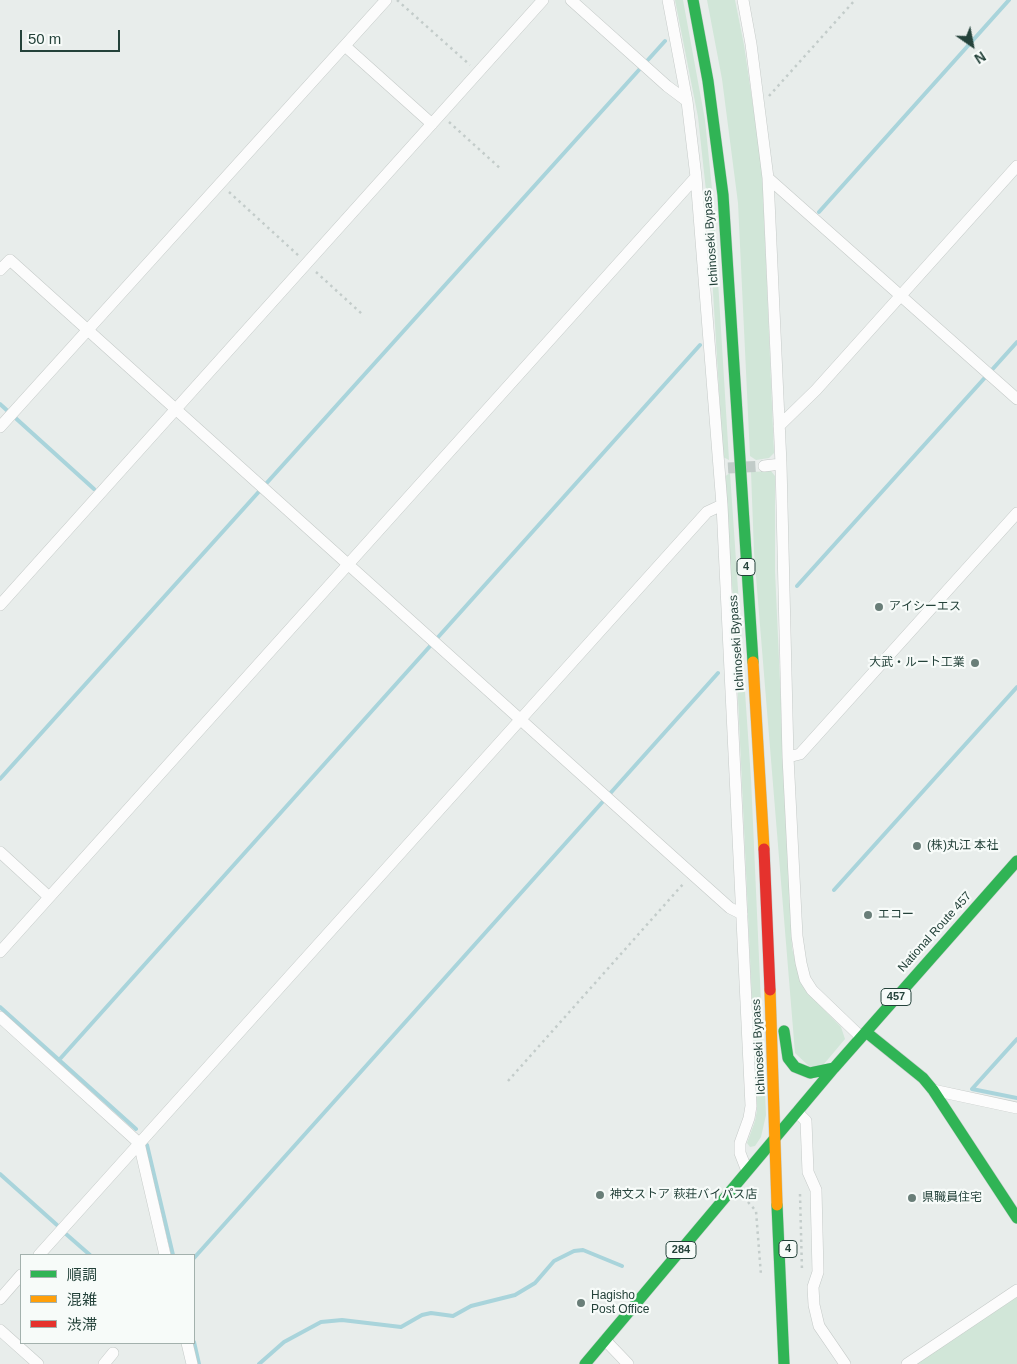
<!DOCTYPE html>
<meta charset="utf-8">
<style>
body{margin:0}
#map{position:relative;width:1017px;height:1364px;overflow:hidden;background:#e8edeb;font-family:Arial,"Noto Sans JP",sans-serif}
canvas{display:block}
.legend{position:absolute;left:20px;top:1254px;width:175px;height:90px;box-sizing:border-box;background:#f7fbf9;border:1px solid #a3b1ad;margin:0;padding:6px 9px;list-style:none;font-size:15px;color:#24423a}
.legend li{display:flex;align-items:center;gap:10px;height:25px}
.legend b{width:25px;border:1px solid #a3b1ad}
.north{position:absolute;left:947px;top:20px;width:50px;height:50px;-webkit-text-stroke:4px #f7fbf9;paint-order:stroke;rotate:147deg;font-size:14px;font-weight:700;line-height:20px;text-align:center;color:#24423a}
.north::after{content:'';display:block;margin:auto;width:18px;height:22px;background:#24423a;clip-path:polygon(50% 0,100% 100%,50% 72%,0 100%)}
.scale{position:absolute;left:20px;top:30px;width:100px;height:22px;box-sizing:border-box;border:2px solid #24423a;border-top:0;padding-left:6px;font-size:15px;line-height:18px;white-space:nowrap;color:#24423a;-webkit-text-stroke:4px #f7fbf9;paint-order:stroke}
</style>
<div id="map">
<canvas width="1017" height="1364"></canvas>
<ul class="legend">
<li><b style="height:6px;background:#30b455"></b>順調</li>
<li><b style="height:6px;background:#ff9f0a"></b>混雑</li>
<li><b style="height:6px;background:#e5322d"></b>渋滞</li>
</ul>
<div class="north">N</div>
<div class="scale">50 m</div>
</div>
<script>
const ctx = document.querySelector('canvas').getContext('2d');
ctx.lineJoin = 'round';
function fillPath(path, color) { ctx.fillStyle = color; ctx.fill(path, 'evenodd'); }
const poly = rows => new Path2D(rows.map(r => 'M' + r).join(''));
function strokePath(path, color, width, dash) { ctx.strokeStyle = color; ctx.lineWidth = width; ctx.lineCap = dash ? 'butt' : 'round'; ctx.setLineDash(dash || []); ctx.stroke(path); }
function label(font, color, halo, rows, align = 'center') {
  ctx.font = font + ' Arial,"Noto Sans JP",sans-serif'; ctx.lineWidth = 4.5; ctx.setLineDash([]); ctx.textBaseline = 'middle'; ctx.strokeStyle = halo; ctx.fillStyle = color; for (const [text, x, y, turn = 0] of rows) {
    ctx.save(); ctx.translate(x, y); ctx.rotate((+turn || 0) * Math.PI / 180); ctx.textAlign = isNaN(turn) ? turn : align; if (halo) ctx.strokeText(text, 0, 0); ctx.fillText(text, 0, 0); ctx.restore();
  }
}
fillPath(poly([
 [675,0,683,0,705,120,713,199,729,460,723,457,708,209,698,117],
 [707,0,735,0,744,45,762,166,774,453,769,458,756,460,750,456,738,203,722,79],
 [771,471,775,476,775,571,792,948,800,979,807,992,841,1027,845,1039,824,1064,811,1068,795,1053,754,552,751,472],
 [730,473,751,779,766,1115,761,1137,755,1146,750,1147,747,1143,755,1121,757,1110,734,612,724,477],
 [1017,1296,1017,1364,915,1364]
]), '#d1e6d8');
strokePath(poly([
 [819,212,1009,0],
 [0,404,94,489],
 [797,586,1017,342],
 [0,779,665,41],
 [834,890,1017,687],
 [0,1007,136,1129],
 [1017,1039,972,1089,1017,1098],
 [59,1060,700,345],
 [147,1145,173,1255],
 [0,1174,57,1225],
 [66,1234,90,1255],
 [194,1258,718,673],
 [194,1342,199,1364],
 [259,1364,284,1342,321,1322,342,1320,401,1327,422,1315,431,1313,453,1316,471,1306,515,1295,535,1283,554,1261,574,1251,583,1250,622,1266]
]), '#a9d4db', 4);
strokePath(poly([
 [728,468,764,466]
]), '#c1cbc8', 11, [11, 5.5]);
const street = poly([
 [571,0,667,86,687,101],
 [668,0,687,101,696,177,722,505,751,1106,749,1118,740,1143,740,1153,747,1171],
 [743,0,751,44,768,178,781,464,788,757,797,936,801,963,805,979,812,990,861,1037],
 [345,46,432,124],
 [768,178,1017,399],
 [0,270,10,260,692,874,730,908,742,914],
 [779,426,816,390,1017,166],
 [0,427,386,0],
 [764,466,781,464],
 [0,605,543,0],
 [788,757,800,754,1017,513],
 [0,852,49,897],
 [0,952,696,177],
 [0,1017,139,1143,165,1255],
 [933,1090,1017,1108],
 [797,1112,806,1121,808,1172,816,1190,818,1272,813,1287,814,1305,819,1326,845,1364],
 [39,1255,707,512,722,505],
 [0,1299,21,1275],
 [0,1330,38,1364],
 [605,1340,628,1364],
 [187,1343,192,1364],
 [104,1364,113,1353],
 [907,1364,1017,1290]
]);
const fast = poly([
 [693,0,708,81,723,195,753,662],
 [784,1031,788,1058,795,1067,810,1073,834,1068],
 [866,1032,923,1078,933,1090,1017,1218],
 [777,1205,784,1364],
 [585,1364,834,1068,1017,861]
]);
const slow = poly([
 [753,662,764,849],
 [770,990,777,1205]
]);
const jam = poly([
 [764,849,770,990]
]);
strokePath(street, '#c5cac8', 12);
strokePath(fast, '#c3cbc8', 12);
strokePath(slow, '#c3cbc8', 12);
strokePath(jam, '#c3cbc8', 12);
strokePath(poly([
 [397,0,470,65],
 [769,96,855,0],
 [449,122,502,170],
 [229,192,299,256],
 [316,272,362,314],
 [508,1081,684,883],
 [800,1194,802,1271],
 [748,1202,756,1211,761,1275]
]), '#c3ccca', 2.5, [2.5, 4]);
strokePath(street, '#fcfcfc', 11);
strokePath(fast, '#30b455', 11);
strokePath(slow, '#ff9f0a', 11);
strokePath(jam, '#e5322d', 11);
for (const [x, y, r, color] of [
 [879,607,5,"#697e78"],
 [975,663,5,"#697e78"],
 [917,846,5,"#697e78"],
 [868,915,5,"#697e78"],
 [600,1195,5,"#697e78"],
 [912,1198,5,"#697e78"],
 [581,1303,5,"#697e78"]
]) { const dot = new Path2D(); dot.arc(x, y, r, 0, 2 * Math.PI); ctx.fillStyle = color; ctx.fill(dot); strokePath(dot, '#f7fbf9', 2); }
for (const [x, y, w] of [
 [746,567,18],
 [896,997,30],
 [788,1249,18],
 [681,1250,30]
]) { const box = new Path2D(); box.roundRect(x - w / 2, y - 8.5, w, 17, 4); ctx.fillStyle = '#f7fbf9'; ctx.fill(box); strokePath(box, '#24423a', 1); }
label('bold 11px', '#24423a', null, [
 ["4",746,567],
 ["457",896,997],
 ["4",788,1249],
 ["284",681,1250]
]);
label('12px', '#24423a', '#f7fbf9', [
 ["Ichinoseki Bypass",711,238,-94],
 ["Ichinoseki Bypass",737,643,-94],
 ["National Route 457",935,932,-48],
 ["Ichinoseki Bypass",759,1047,-93]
]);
label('12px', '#24423a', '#f7fbf9', [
 ["アイシーエス",889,607],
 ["大武・ルート工業",965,663,"right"],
 ["(株)丸江 本社",927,846],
 ["エコー",878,915],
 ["神文ストア 萩荘バイパス店",610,1195],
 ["県職員住宅",922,1198],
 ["Hagisho",591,1296],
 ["Post Office",591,1310]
], 'left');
</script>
